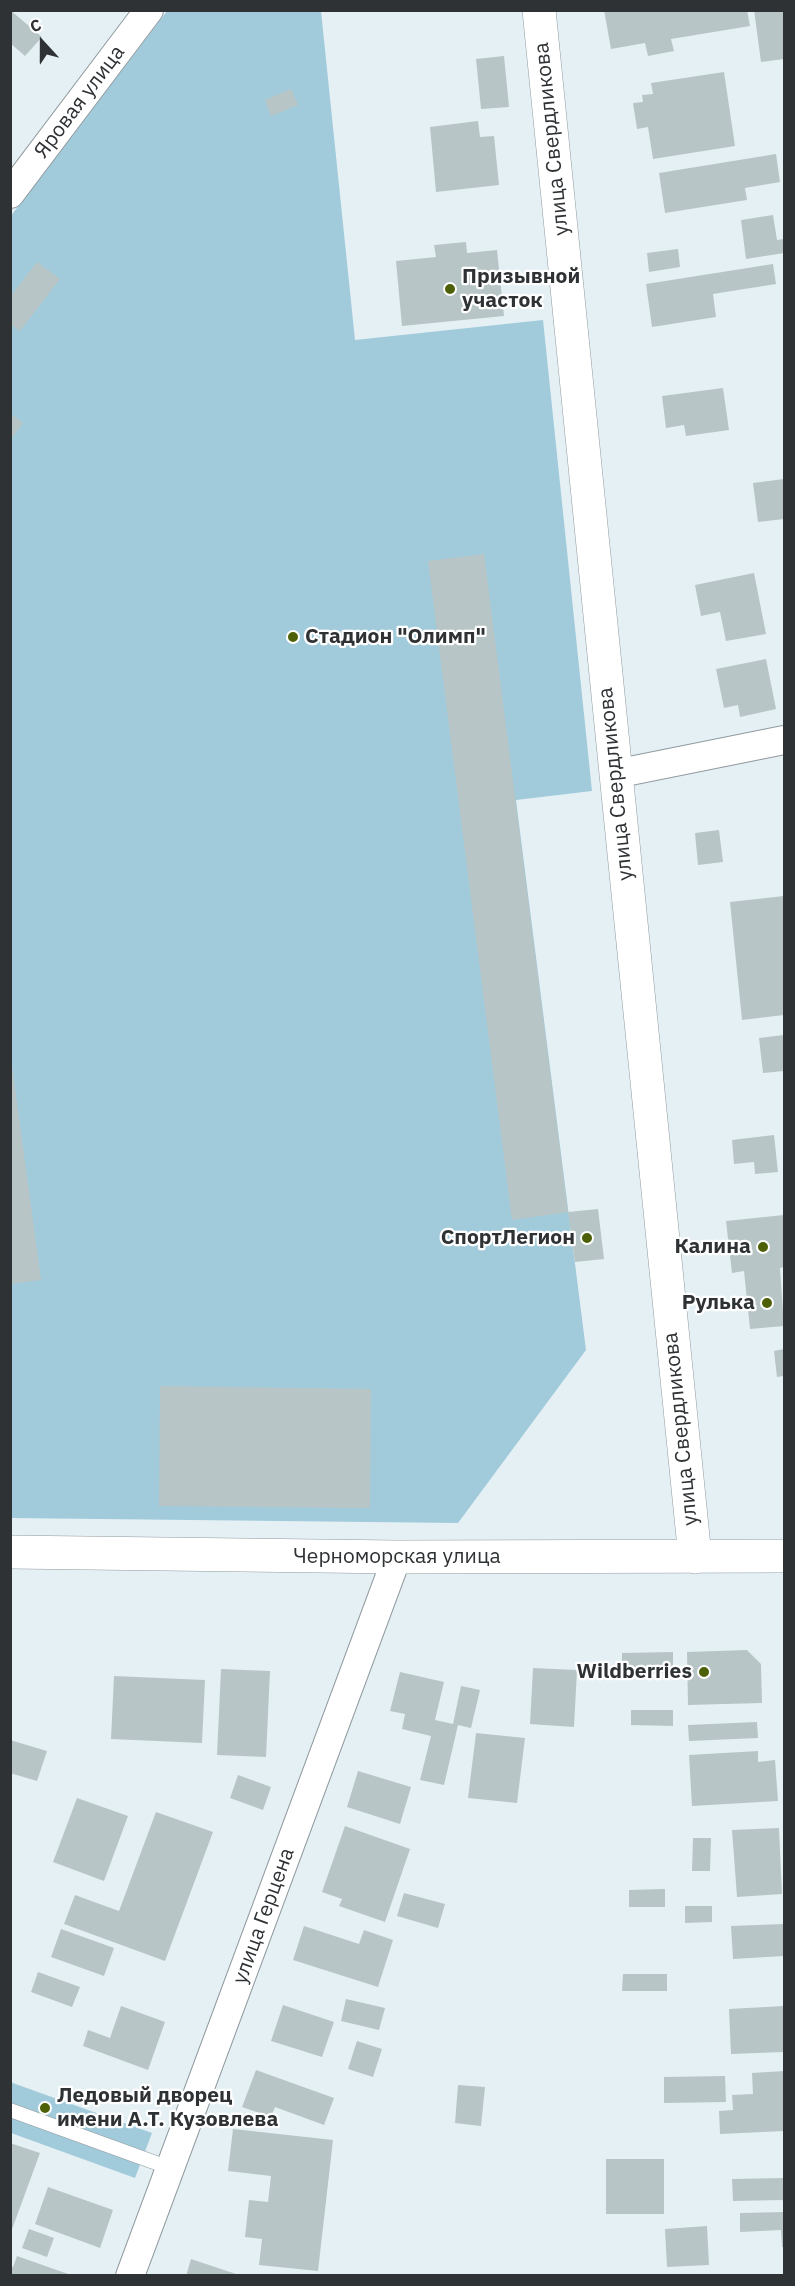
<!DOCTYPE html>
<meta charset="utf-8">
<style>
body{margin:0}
#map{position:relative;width:795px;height:2286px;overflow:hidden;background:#e5f0f5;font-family:"IBM Plex Sans",sans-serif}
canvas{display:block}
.frame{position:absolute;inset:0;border:12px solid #2e3234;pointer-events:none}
.north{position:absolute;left:12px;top:12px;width:60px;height:60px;-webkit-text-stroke:4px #fff;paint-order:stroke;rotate:339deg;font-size:16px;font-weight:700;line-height:24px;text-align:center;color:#2e3234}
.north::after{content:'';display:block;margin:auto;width:21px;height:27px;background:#2e3234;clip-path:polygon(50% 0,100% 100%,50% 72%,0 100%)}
</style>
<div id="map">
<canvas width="795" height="2286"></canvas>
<div class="frame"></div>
<div class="north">С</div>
</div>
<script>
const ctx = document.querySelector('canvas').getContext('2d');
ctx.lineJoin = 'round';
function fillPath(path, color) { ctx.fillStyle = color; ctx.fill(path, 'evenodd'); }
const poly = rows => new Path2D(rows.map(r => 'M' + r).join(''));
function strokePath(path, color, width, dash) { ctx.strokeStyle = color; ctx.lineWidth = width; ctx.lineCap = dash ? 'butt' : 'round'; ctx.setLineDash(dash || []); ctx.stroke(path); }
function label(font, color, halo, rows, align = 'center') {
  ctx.font = font + ' "IBM Plex Sans",sans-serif'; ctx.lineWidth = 4.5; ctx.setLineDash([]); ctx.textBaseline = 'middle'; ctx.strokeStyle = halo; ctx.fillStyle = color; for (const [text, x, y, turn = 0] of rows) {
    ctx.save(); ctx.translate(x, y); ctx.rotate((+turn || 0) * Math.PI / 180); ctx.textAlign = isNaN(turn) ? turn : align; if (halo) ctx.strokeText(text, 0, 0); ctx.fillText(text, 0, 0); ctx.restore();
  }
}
fillPath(poly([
 [167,11,321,11,355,340,543,320,592,791,516,800,586,1350,458,1523,11,1518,10,217],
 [10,2082,152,2133,135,2178,11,2133]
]), '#a1cbdb');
fillPath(poly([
 [10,10,42,37,25,56,10,43],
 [604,10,747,10,750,26,671,39,674,51,648,56,645,43,611,49],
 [754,10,784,10,784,59,761,62],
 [504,56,509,107,481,109,476,59],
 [724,72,735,146,653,159,648,127,637,129,633,103,643,102,642,95,653,94,651,83],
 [291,89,298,105,271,116,265,100],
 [478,121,480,137,494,136,499,185,436,192,430,127],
 [776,154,780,182,745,188,747,200,665,213,659,173],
 [773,215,777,240,784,239,784,253,746,259,741,220],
 [466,242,467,253,497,250,504,316,402,326,396,261,436,257,434,245],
 [678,249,680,267,649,272,647,253],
 [37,262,60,279,20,331,10,324,10,297],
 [773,264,776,284,713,294,716,317,652,327,646,284],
 [723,388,729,430,686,436,684,425,666,428,662,396],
 [10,413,23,423,10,440],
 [784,479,784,519,758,522,753,483],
 [484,554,568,1212,512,1220,428,561],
 [754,573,766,634,726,641,720,612,701,616,695,585],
 [766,659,776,709,740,717,738,705,724,708,716,669],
 [719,830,723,862,698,865,695,833],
 [784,896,784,1015,742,1020,730,902],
 [784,1035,784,1071,763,1073,759,1038],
 [10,1051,41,1280,10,1284],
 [774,1135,778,1172,755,1174,754,1162,734,1164,732,1140],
 [598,1209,604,1259,575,1262,568,1212],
 [784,1215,784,1267,780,1268,784,1326,750,1329,744,1271,732,1273,726,1221],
 [784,1349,784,1376,777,1377,774,1351],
 [160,1386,371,1389,370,1508,159,1506],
 [747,1650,761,1664,762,1703,688,1705,687,1652],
 [673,1652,673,1673,622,1675,622,1653],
 [533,1668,577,1670,574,1727,530,1724],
 [221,1669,270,1671,266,1757,217,1755],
 [400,1672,444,1682,435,1720,453,1724,461,1686,480,1690,471,1728,458,1725,444,1785,420,1780,431,1736,402,1729,405,1714,390,1711],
 [114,1676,205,1680,202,1743,111,1739],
 [631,1710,673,1710,673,1726,631,1725],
 [757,1722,758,1738,689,1741,688,1725],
 [476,1733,525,1738,517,1803,468,1798],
 [10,1740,47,1751,37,1781,10,1773],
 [758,1751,758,1762,775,1760,778,1801,692,1806,689,1755],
 [358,1771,411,1787,400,1824,347,1807],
 [238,1775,271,1787,263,1810,230,1798],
 [77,1798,128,1816,104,1881,53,1862],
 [156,1812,213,1832,165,1961,64,1924,75,1895,119,1911],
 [345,1826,410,1849,385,1922,339,1906,342,1899,322,1892],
 [779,1828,782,1894,737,1897,732,1830],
 [693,1838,711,1838,710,1871,692,1871],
 [665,1889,665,1907,629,1907,629,1890],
 [404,1893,445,1904,438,1928,397,1916],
 [685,1906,712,1906,712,1922,685,1923],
 [784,1924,784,1956,733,1959,731,1926],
 [304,1926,359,1944,364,1930,393,1940,378,1987,293,1960],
 [61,1929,114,1948,104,1976,51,1957],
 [38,1972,80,1987,72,2007,31,1992],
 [623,1974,667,1974,667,1991,622,1991],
 [346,1999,385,2008,379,2030,341,2021],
 [283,2005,334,2022,322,2057,271,2041],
 [121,2006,165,2022,148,2070,83,2046,88,2030,110,2038],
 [784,2006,784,2052,731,2054,729,2009],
 [357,2041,382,2049,373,2077,348,2069],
 [256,2070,334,2098,324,2125,275,2107,271,2117,242,2107],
 [784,2071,784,2131,720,2134,719,2111,733,2110,732,2095,753,2094,752,2073],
 [725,2076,726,2102,664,2103,664,2077],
 [458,2085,485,2087,481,2126,455,2123],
 [233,2129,333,2140,318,2271,259,2265,262,2239,245,2237,249,2200,268,2202,271,2176,228,2171],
 [10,2143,40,2153,11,2232,10,2232],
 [606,2159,664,2159,664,2214,606,2214],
 [784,2178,784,2200,733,2201,732,2179],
 [48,2187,113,2210,100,2248,35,2224],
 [784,2212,784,2247,782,2247,781,2230,740,2232,740,2213],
 [707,2226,709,2265,667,2267,665,2229],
 [29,2229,54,2238,47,2257,22,2248],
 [17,2256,71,2275,71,2276,10,2276,10,2266,13,2267],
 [191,2259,239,2275,239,2276,186,2276]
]), '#b8c5c6');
const lane = poly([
 [10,2110,170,2168]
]);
const street = poly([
 [10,194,149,10],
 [615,774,784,740],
 [130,2276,397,1557]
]);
const secondary = poly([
 [539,10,695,1557],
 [10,1552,397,1557,784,1556]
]);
strokePath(lane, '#909a9f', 15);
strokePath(street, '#909a9f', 30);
strokePath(secondary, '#909a9f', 34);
strokePath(lane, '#fff', 14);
strokePath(street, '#fff', 28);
strokePath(secondary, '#fff', 33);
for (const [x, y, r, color] of [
 [450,289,6,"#4d6007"],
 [293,637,6,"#4d6007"],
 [587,1238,6,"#4d6007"],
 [763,1247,6,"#4d6007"],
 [767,1303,6,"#4d6007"],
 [704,1672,6,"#4d6007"],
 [45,2108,6,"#4d6007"]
]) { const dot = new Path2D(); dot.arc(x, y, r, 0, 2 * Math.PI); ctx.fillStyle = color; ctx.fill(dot); strokePath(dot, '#fff', 2); }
label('21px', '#2e3234', '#fff', [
 ["Яровая улица",80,102,-53],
 ["улица Свердликова",552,139,-96],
 ["улица Свердликова",616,784,-96],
 ["улица Свердликова",681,1429,-96],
 ["Черноморская улица",397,1557],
 ["улица Герцена",264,1916,-70]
]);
label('bold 21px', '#2e3234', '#fff', [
 ["Призывной",462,277,"left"],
 ["участок",462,301,"left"],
 ["Стадион \"Олимп\"",305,637,"left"],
 ["СпортЛегион",575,1238],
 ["Калина",751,1247],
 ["Рулька",755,1303],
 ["Wildberries",692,1672],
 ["Ледовый дворец",57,2096,"left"],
 ["имени А.Т. Кузовлева",57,2120,"left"]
], 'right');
</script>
